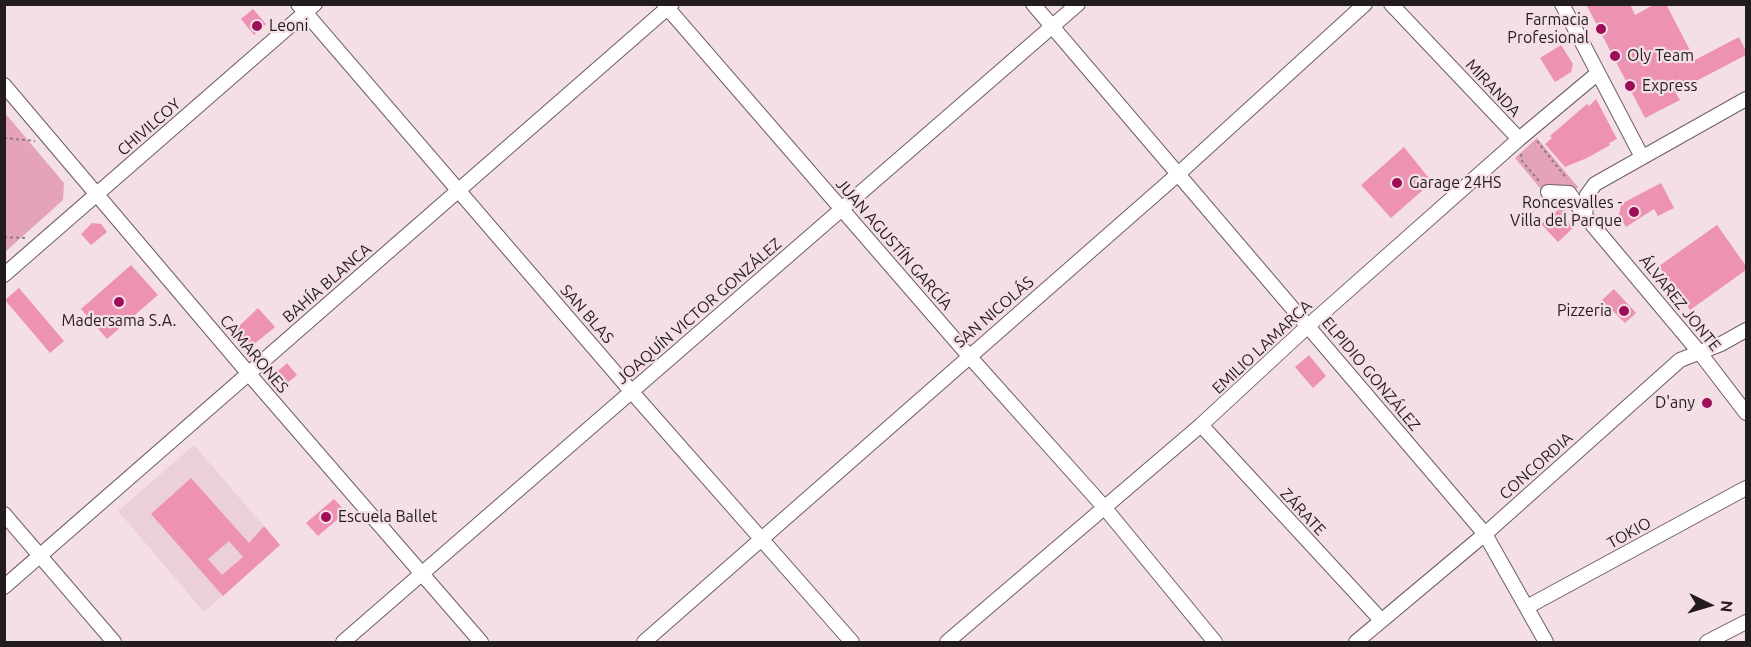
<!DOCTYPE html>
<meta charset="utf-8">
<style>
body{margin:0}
#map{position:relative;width:1751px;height:647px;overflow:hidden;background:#f3dfe5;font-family:Ubuntu,sans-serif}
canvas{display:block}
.frame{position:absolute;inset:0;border:6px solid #231c1e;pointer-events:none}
.north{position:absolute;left:1679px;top:575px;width:60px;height:60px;-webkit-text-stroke:4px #f3dfe5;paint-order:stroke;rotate:95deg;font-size:16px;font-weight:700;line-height:24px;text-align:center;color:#231c1e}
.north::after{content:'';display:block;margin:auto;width:21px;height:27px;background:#231c1e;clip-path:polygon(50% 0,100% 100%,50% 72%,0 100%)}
</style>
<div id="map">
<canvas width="1751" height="647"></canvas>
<div class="frame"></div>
<div class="north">N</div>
</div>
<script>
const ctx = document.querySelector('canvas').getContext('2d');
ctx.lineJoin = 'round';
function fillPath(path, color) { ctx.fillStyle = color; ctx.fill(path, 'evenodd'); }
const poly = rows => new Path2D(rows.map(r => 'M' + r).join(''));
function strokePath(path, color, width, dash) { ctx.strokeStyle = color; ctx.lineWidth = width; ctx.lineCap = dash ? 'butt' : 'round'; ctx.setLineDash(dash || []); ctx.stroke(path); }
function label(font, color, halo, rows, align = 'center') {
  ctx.font = font + ' Ubuntu,sans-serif'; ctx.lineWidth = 4.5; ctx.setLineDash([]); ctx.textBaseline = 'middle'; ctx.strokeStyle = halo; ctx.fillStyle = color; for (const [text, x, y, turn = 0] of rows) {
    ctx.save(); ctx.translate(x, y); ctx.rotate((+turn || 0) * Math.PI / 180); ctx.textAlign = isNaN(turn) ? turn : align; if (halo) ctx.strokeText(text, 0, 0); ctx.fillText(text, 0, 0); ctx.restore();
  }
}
fillPath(poly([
 [194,445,280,545,204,612,118,511]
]), '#ecd0d8');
fillPath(poly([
 [4,112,64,183,63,200,5,252],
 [1537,138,1578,187,1573,193,1564,217,1515,158]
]), '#e4a3b9');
fillPath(poly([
 [1586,4,1630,4,1635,15,1655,4,1666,4,1695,60,1739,37,1746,51,1746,55,1675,92,1680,100,1645,118],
 [253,9,266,24,254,35,241,19],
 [1561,45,1573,64,1571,72,1555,82,1540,58],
 [1596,99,1617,139,1609,143,1610,145,1587,158,1565,167,1545,144,1552,138,1550,136,1587,104,1589,106],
 [1404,147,1432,182,1391,218,1361,185],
 [1661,183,1674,208,1658,216,1654,209,1626,227,1619,216,1621,204],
 [1558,210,1573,228,1558,242,1541,224],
 [92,223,101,224,107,232,91,245,81,234],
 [1717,225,1746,266,1746,270,1690,310,1659,266],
 [131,265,158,295,107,339,81,309],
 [19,288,64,341,50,353,5,300],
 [1614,289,1636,313,1625,323,1602,300],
 [258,308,275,327,253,345,248,345,235,330],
 [1309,355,1326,376,1313,388,1295,367],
 [287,363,297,375,284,386,277,379,278,371],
 [191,478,249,543,264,526,280,545,223,596,151,514],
 [229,541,243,557,222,575,208,559],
 [334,499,346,512,318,536,306,523]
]), '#ed92b2');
const minor = poly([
 [298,4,631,391,852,642],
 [664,4,969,356,1104,507,1215,642],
 [1033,4,1485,534,1546,642],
 [1391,4,1519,139],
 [1562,4,1642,157],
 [4,85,249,374,481,642],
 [1548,192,1569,193,1585,216,1700,353,1746,413],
 [1585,216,1587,195,1595,184,1746,99],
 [4,275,315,4],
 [1201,425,1381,620],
 [4,514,114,642],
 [4,587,672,4],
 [1527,607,1746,488],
 [343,642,1078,4],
 [644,642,1177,175,1365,4],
 [947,642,1201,425,1308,326,1519,139,1598,73],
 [1356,642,1485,534,1680,360,1721,344,1746,330],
 [1707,642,1746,622]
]);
strokePath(minor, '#6f5e63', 16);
strokePath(poly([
 [4,138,35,141],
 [1537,141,1567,179],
 [1521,154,1522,161,1539,181],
 [4,237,26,238]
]), '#8c7e82', 2, [3, 3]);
strokePath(minor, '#fff', 14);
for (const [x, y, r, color] of [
 [257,26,6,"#9e0e58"],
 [1601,29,6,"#9e0e58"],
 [1615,56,6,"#9e0e58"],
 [1630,86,6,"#9e0e58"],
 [1397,183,6,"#9e0e58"],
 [1634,212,6,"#9e0e58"],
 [119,302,6,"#9e0e58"],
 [1624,311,6,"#9e0e58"],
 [1707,403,6,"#9e0e58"],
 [326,517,6,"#9e0e58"]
]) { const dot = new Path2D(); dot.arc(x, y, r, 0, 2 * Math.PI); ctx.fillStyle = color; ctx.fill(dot); strokePath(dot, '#f3dfe5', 2); }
label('16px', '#231c1e', '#f3dfe5', [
 ["Farmacia",1589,20,"right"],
 ["Profesional",1589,38,"right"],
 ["Leoni",269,26],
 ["Oly Team",1627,56],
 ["Express",1642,86],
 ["Garage 24HS",1409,183],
 ["Roncesvalles -",1622,203,"right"],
 ["Villa del Parque",1622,221,"right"],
 ["Pizzeria",1612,311,"right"],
 ["Madersama S.A.",119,321,"center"],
 ["D'any",1695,403,"right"],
 ["Escuela Ballet",338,517]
], 'left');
label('16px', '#231c1e', '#f3dfe5', [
 ["MIRANDA",1493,88,47],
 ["CHIVILCOY",149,127,-41],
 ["JUAN AGUSTÍN GARCÍA",894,244,49],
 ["BAHÍA BLANCA",327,283,-41],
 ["ÁLVAREZ JONTE",1680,303,51],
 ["JOAQUÍN VICTOR GONZÁLEZ",699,311,-41],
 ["SAN NICOLÁS",994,312,-41],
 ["SAN BLAS",587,314,49],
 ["EMILIO LAMARCA",1262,347,-43],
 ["CAMARONES",254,354,50],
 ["ELPIDIO GONZÁLEZ",1371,374,50],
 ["CONCORDIA",1536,466,-42],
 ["ZÁRATE",1303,512,47],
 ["TOKIO",1629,533,-29]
]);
</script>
